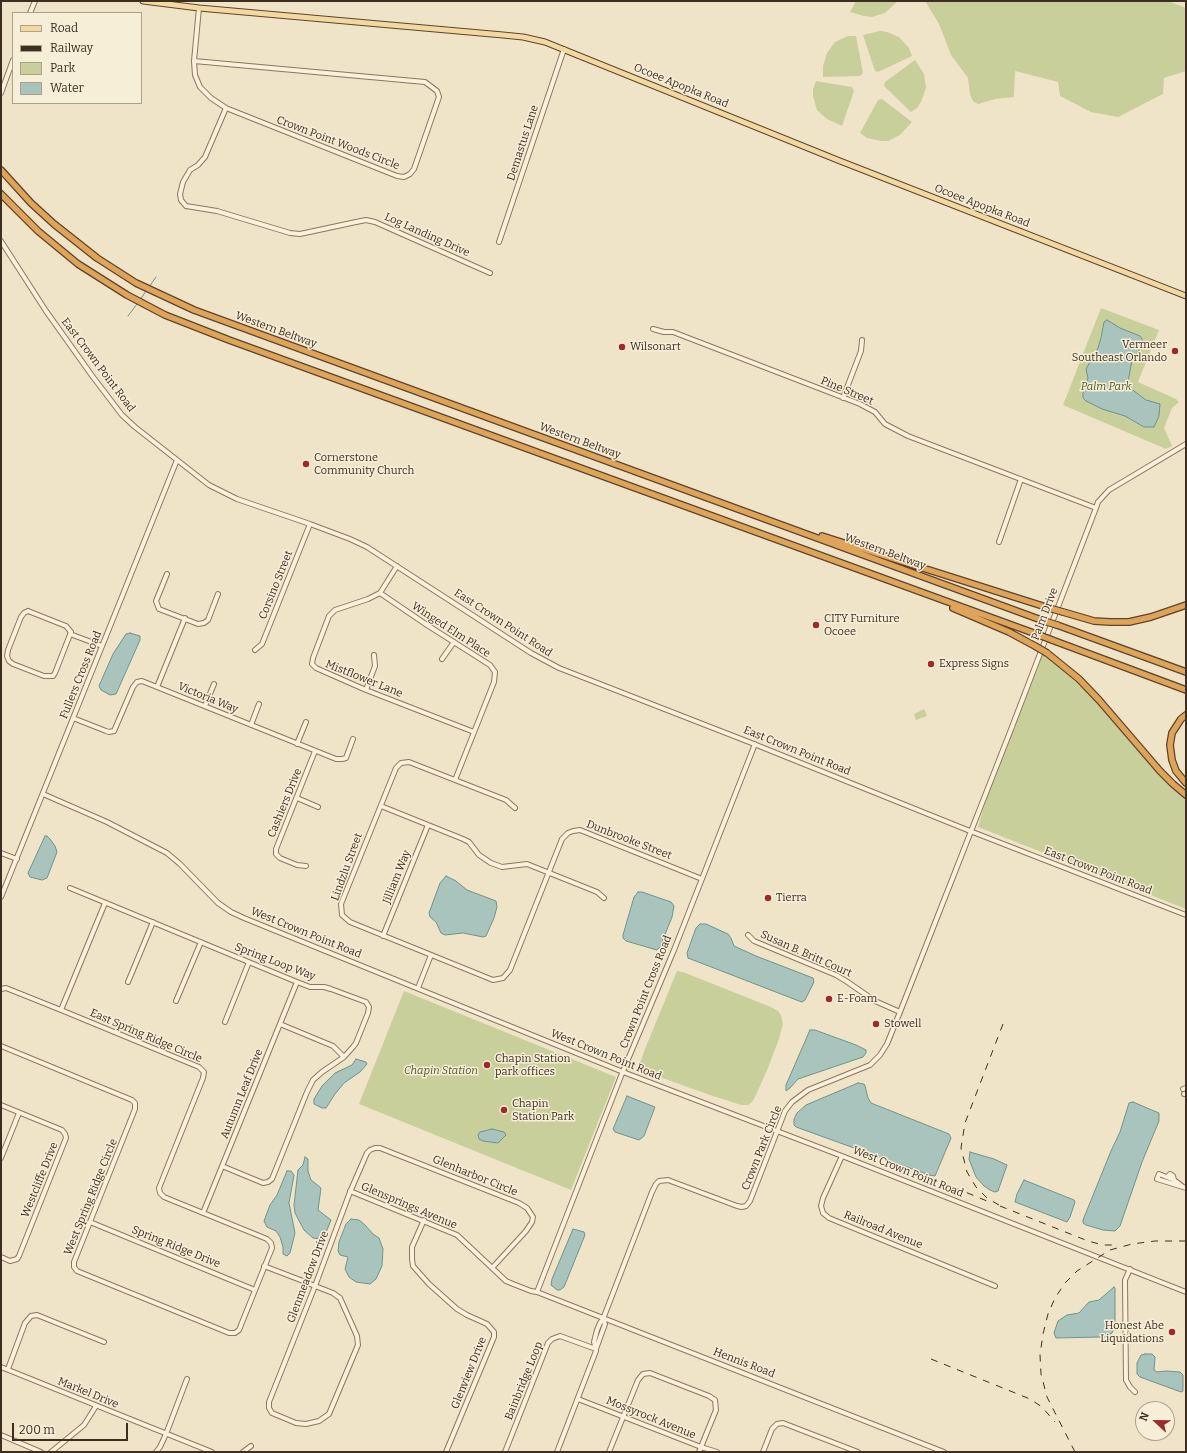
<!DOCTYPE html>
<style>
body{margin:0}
#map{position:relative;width:1187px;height:1453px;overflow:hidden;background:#f0e4c8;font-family:Bitter,serif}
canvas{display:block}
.frame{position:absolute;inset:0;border:2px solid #3d2e20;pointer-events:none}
.legend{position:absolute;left:12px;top:12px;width:130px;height:92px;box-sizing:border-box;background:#f7eed8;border:1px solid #ada18e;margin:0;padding:5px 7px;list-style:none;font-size:12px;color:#3d2e20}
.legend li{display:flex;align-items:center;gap:8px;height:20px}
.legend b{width:20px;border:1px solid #ada18e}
.north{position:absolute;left:1135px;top:1401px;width:40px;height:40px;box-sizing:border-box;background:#f7eed8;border:1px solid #ada18e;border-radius:50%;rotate:292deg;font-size:11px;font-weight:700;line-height:16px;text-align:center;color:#3d2e20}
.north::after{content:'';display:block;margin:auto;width:14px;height:18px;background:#9e2a2b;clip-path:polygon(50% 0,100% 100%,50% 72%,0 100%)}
.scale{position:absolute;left:12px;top:1423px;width:116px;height:18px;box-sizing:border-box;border:2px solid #3d2e20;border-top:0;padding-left:5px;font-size:12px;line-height:14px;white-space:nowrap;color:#3d2e20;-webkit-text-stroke:3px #f7eed8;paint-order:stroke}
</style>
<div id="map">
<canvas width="1187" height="1453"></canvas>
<div class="frame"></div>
<ul class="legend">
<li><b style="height:5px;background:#f3d9a0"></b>Road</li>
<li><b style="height:5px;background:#3d2e20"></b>Railway</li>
<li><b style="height:11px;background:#c9cf9b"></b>Park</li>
<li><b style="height:11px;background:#a9c4bc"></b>Water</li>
</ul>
<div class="north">N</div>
<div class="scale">200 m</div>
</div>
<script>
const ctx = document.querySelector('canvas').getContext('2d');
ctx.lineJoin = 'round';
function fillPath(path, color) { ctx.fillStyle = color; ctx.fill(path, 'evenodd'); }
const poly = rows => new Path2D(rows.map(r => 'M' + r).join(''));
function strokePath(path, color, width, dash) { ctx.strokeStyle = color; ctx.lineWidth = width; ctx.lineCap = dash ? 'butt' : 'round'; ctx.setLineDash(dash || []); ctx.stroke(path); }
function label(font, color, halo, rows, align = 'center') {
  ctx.font = font + ' Bitter,serif'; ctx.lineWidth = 3; ctx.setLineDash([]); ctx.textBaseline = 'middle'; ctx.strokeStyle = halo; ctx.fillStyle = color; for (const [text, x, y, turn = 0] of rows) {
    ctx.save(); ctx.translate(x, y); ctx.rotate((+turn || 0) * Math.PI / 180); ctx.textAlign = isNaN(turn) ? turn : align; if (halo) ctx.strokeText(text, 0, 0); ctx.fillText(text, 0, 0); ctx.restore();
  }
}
fillPath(poly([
 [856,1,898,1,885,13,872,17,864,16,850,12],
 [925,1,1168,1,1186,8,1186,71,1164,78,1163,94,1118,117,1091,112,1060,96,1058,82,1015,71,1014,97,995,99,978,104,973,101,970,95,968,78,951,55,939,24],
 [880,31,887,32,899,37,909,48,912,56,878,72,875,71,863,35],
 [848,36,856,36,863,73,860,76,823,77,823,66,827,53,835,42],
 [915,60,924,74,926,88,921,102,917,108,911,112,884,86,885,82],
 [816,81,852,87,854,91,842,126,827,119,817,110,813,96,813,89],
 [882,99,912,122,900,135,888,141,881,141,867,138,860,133,878,100],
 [1101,308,1159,330,1138,382,1176,399,1179,402,1172,408,1164,428,1172,446,1166,449,1063,405],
 [1040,650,1079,679,1173,784,1186,793,1186,909,978,827,995,769],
 [924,709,927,716,916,720,914,714],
 [677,971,683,972,771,1007,778,1011,781,1015,783,1024,779,1039,768,1068,755,1097,752,1102,748,1105,741,1105,710,1095,654,1075,645,1071,640,1067,640,1063,645,1049],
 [404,991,616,1077,571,1190,359,1104]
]), '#c9cf9b');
const water = poly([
 [1107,320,1120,328,1140,336,1143,341,1139,350,1132,360,1128,382,1130,388,1146,400,1160,404,1159,416,1154,427,1144,427,1125,416,1102,409,1086,401,1083,398,1083,393,1088,378,1086,369,1098,348,1101,338,1104,322,1107,320],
 [130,633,140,636,140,640,116,694,110,695,101,690,99,686,113,654,126,634,130,633],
 [45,836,47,836,50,839,55,846,57,852,47,878,42,880,30,877,28,873,45,836],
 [446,876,456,881,467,890,496,901,497,907,494,918,486,936,483,937,463,933,445,935,441,933,436,922,430,917,429,913,440,883,446,876],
 [638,892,642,892,671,902,674,906,672,917,660,947,657,950,626,941,623,938,623,935,634,897,638,892],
 [700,924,706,924,728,934,731,938,734,946,756,956,813,978,814,982,805,1000,802,1002,799,1001,688,958,687,953,696,928,700,924],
 [810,1030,815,1030,856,1045,866,1050,866,1053,863,1057,798,1079,790,1088,786,1091,786,1085,810,1030],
 [356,1059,366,1062,367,1064,360,1072,344,1083,335,1094,326,1108,322,1108,314,1104,314,1099,322,1086,335,1073,352,1065,356,1059],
 [858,1083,864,1084,865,1086,868,1098,871,1103,949,1134,951,1138,935,1176,929,1175,796,1127,794,1125,794,1119,797,1113,806,1105,858,1083],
 [627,1096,655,1107,644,1136,639,1140,615,1132,613,1129,627,1096],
 [1133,1102,1159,1113,1159,1121,1142,1162,1120,1226,1115,1231,1103,1230,1086,1225,1083,1223,1083,1220,1111,1151,1120,1132,1129,1103,1133,1102],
 [492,1129,504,1132,506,1135,498,1143,483,1141,479,1139,478,1135,480,1132,492,1129],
 [970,1152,994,1159,1007,1165,998,1191,995,1192,990,1190,984,1186,976,1177,969,1159,970,1152],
 [305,1157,308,1159,308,1171,311,1180,321,1188,318,1210,331,1220,325,1235,321,1239,313,1238,304,1230,295,1213,294,1205,298,1170,303,1165,305,1157],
 [287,1171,291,1171,294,1175,289,1203,295,1233,290,1253,287,1256,283,1254,283,1247,280,1237,276,1231,267,1227,264,1221,270,1205,277,1195,287,1171],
 [1024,1180,1074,1200,1075,1202,1070,1217,1067,1222,1015,1202,1017,1194,1024,1180],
 [351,1219,359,1220,365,1225,373,1234,379,1238,383,1249,382,1266,376,1279,370,1284,356,1282,349,1277,345,1269,348,1257,340,1255,338,1251,339,1242,346,1224,351,1219],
 [573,1229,584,1232,585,1235,564,1287,560,1290,557,1290,551,1285,552,1279,573,1229],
 [1114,1287,1115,1288,1115,1326,1112,1333,1105,1337,1101,1337,1056,1338,1054,1333,1058,1321,1067,1315,1079,1313,1089,1302,1099,1300,1114,1287],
 [1145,1354,1152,1354,1155,1357,1154,1370,1157,1372,1166,1371,1180,1372,1183,1375,1183,1391,1181,1392,1140,1377,1137,1374,1137,1363,1141,1355,1145,1354]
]);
fillPath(water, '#a9c4bc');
strokePath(water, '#6f938a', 1);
strokePath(poly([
 [149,287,156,277],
 [140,300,146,291],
 [128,316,137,304]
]), '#6f938a', 1);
const minor = poly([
 [30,13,35,1],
 [194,61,425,82,437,91,439,97,414,169,410,174,404,177,397,176,226,108,211,98,200,87,195,75,194,61,199,8],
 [1,93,13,60],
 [226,108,205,157,198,165,190,170,183,182,180,194,181,200,186,206,217,211,290,233,300,234,356,222,366,220,375,222,490,273],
 [1,241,46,311,93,377,122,415,135,427,209,485,237,499,310,524,350,539,367,547,531,653,559,668,749,742,970,831,1186,915],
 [499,242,564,49],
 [653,329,664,332,673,332,860,404,875,412,885,424,908,436,1096,508],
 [843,398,861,351,862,340],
 [999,542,1021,479],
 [397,566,380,593,368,599,335,610,329,616,313,658,312,664,316,668,366,690,474,732],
 [167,574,156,601,159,609,198,624,204,623,208,620,218,594],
 [380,593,427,625,490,665,495,672,494,682,455,780],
 [28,611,66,626,71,632,55,673,53,676,44,676,13,664,9,661,7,656,8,650,21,617,24,613,28,611],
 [70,634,102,646],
 [255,650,262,644,310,524],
 [442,659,454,642],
 [157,687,185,618],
 [366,690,375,666,374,655],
 [205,706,214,684],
 [73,718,106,731,109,732,114,731,133,687,137,682,142,681,336,759,342,759,346,758,353,739],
 [251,725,259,704],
 [297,744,306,722],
 [43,794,107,822,167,853,180,864,218,903,231,912,244,918,623,1072,842,1156,1186,1292],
 [297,798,318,807],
 [381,806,463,839,469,842,479,855,491,863,502,867,527,864,597,892,604,898],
 [515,808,506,800,409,762,401,763,396,768,341,904,342,915,350,922,493,980,503,978,510,970,562,839,568,833,573,831,580,830,702,879],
 [1,853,17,859],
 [306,866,297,865,280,858,276,854,276,849,315,751],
 [70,888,297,982,310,987,324,987,331,989,366,1002,369,1007,368,1013,356,1043,353,1047,344,1057,322,1072,313,1080,307,1092,272,1179,268,1182,263,1183,222,1166],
 [1,897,177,460],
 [748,935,754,941,836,975,846,981,875,1001,900,1012],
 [383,936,428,825],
 [128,982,153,922],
 [418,988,431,955],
 [1,989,6,988,61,1010,199,1067,204,1072,203,1078,159,1188,160,1193,164,1197,267,1239,271,1243,272,1248,239,1330,235,1333,229,1333,77,1271,74,1267,74,1262,135,1109,135,1103,132,1100,1,1046],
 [176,1001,201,942],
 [61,1010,105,903],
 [225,1022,249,962],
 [280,1024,333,1046,344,1057],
 [1183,1089,1186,1088],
 [1184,1094,1186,1094],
 [1,1105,62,1130,65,1134,66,1138,19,1256,17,1259,10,1261,1,1257],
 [842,1156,823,1198,821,1206,823,1213,829,1218,995,1286],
 [1,1158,19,1113],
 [1167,1177,1170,1174,1173,1176,1174,1180],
 [1182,1186,1174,1180,1159,1174,1157,1179,1186,1188],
 [350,1191,457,1235,506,1281,513,1284,531,1291,537,1292,944,1452],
 [203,1213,297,982],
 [424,1220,412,1247,412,1259,413,1266,429,1284,457,1309,467,1315,487,1324,494,1332,494,1337,446,1452],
 [90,1222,255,1290],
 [264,1266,303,1281,315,1286,333,1293,340,1298,357,1336,358,1345,329,1414,319,1421,306,1424,296,1423,272,1413,269,1408,269,1402,315,1286,350,1192,367,1153,370,1150,375,1148,380,1148,519,1203,527,1208,533,1217,532,1222,526,1231,492,1268],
 [1130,1269,1125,1280,1126,1380,1130,1387,1135,1392],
 [537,1292,621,1076,674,950,755,744],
 [596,1349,594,1342,597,1330,600,1323,603,1319,652,1192,656,1184,659,1181,668,1180,737,1206,742,1207,746,1206,750,1201,785,1111,792,1102,808,1090,870,1065,880,1055,887,1044,900,1012,1010,732,1096,508,1098,502,1109,490,1186,444],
 [596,1349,605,1324,603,1319],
 [1,1367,212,1452],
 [8,1369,25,1323,31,1316,37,1315,104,1342],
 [578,1399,701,1447,717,1452],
 [1,1435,41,1452],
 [51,1452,84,1425,96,1406],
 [156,1452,160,1447,166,1434,187,1379],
 [243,1452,251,1446],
 [505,1452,548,1343,552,1339,560,1336,596,1349,596,1351,557,1452],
 [609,1452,638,1380,643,1374,650,1373,709,1396,715,1400,716,1410,699,1452],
 [763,1452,772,1429,777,1424,783,1423,858,1452]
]);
const major = poly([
 [143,1,199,8,503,35,523,37,545,42,840,161,1186,296]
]);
const highway = poly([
 [1,170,31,203,54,224,97,258,136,283,194,310,1044,621],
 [1,194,38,231,78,264,127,295,165,315,229,340,1039,635],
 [822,536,1049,608],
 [953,608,1009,632,1035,646],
 [1063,612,1094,621,1110,622,1129,622,1151,617,1186,605],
 [1057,625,1186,672],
 [1052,640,1186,690],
 [1047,653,1079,679,1099,700,1160,771,1173,784,1186,795],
 [1186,715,1181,719,1172,733,1170,745,1172,760,1176,771,1186,783]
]);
strokePath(minor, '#8d765c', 6);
strokePath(major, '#5b4430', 7);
strokePath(highway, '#5b4430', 8);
strokePath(minor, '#faf1dc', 4);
strokePath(major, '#f3d9a0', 5);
strokePath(highway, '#e0a458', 5.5);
strokePath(poly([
 [1003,1024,965,1123,961,1148,967,1172,976,1187,987,1198,1004,1208],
 [941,1182,987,1201],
 [1000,1206,1088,1241,1103,1245,1116,1245],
 [931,1359,1030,1399,1042,1407,1055,1422],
 [1075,1452,1047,1397,1041,1374,1040,1355,1043,1334,1048,1314,1055,1298,1065,1283,1077,1271,1110,1250,1132,1244,1155,1241,1186,1241]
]), '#3d2e20', 1, [7, 7]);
const highwayBridge = poly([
 [1049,608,1063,612],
 [1044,621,1057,625],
 [1039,635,1052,640],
 [1035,646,1047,653]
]);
strokePath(highwayBridge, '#5b4430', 8, []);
strokePath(highwayBridge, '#e0a458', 5.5);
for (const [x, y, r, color] of [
 [622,347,4,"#9e2a2b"],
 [1175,351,4,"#9e2a2b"],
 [306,464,4,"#9e2a2b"],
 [816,625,4,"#9e2a2b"],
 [931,664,4,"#9e2a2b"],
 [768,898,4,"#9e2a2b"],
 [829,999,4,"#9e2a2b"],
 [876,1024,4,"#9e2a2b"],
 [487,1065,4,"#9e2a2b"],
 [504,1110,4,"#9e2a2b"],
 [1172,1332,4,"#9e2a2b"]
]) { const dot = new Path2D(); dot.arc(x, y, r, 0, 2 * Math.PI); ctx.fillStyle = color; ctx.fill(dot); strokePath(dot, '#f7eed8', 1.5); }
label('11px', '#3d2e20', '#f7eed8', [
 ["Ocoee Apopka Road",681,86,22],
 ["Crown Point Woods Circle",338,143,21],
 ["Demastus Lane",523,143,-72],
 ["Ocoee Apopka Road",982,206,21],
 ["Log Landing Drive",427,235,24],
 ["Western Beltway",276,330,20],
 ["East Crown Point Road",98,365,53],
 ["Pine Street",847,391,23],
 ["Western Beltway",580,441,20],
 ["Western Beltway",885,552,20],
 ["Corsino Street",276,585,-68],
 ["Palm Drive",1045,614,-69],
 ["East Crown Point Road",503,623,33],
 ["Winged Elm Place",451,630,33],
 ["Fullers Cross Road",81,675,-68],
 ["Mistflower Lane",364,679,22],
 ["Victoria Way",208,698,22],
 ["East Crown Point Road",797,751,22],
 ["Cashiers Drive",285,803,-68],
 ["Dunbrooke Street",629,840,21],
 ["Lindzlu Street",347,867,-70],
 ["East Crown Point Road",1098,871,21],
 ["Jilliam Way",397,877,-68],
 ["West Crown Point Road",306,933,22],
 ["Susan B. Britt Court",806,954,24],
 ["Spring Loop Way",275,962,21],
 ["Crown Point Cross Road",646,992,-68],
 ["East Spring Ridge Circle",146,1036,23],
 ["West Crown Point Road",606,1055,22],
 ["Autumn Leaf Drive",242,1094,-68],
 ["Crown Park Circle",762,1148,-68],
 ["West Crown Point Road",908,1172,22],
 ["Glenharbor Circle",475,1176,22],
 ["Westcliffe Drive",40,1180,-68],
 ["West Spring Ridge Circle",91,1197,-68],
 ["Glensprings Avenue",409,1206,23],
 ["Railroad Avenue",883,1230,22],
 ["Spring Ridge Drive",176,1247,22],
 ["Glenmeadow Drive",308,1277,-69],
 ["Hennis Road",744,1363,21],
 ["Glenview Drive",469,1373,-68],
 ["Bainbridge Loop",524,1381,-68],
 ["Markel Drive",88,1393,22],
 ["Mossyrock Avenue",651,1418,22]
]);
label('11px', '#3d2e20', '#f7eed8', [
 ["Vermeer",1167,345,"right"],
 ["Southeast Orlando",1167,358,"right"],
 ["Wilsonart",630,347],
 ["Cornerstone",314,458],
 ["Community Church",314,471],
 ["CITY Furniture",824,619],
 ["Ocoee",824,632],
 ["Express Signs",939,664],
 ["Tierra",776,898],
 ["E-Foam",837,999],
 ["Stowell",884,1024],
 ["Chapin Station",495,1059],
 ["park offices",495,1072],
 ["Chapin",512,1104],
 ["Station Park",512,1117],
 ["Honest Abe",1164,1326,"right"],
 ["Liquidations",1164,1339,"right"]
], 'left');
label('italic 11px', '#4d5a26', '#f7eed8', [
 ["Palm Park",1106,387],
 ["Chapin Station",441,1071]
]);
</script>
